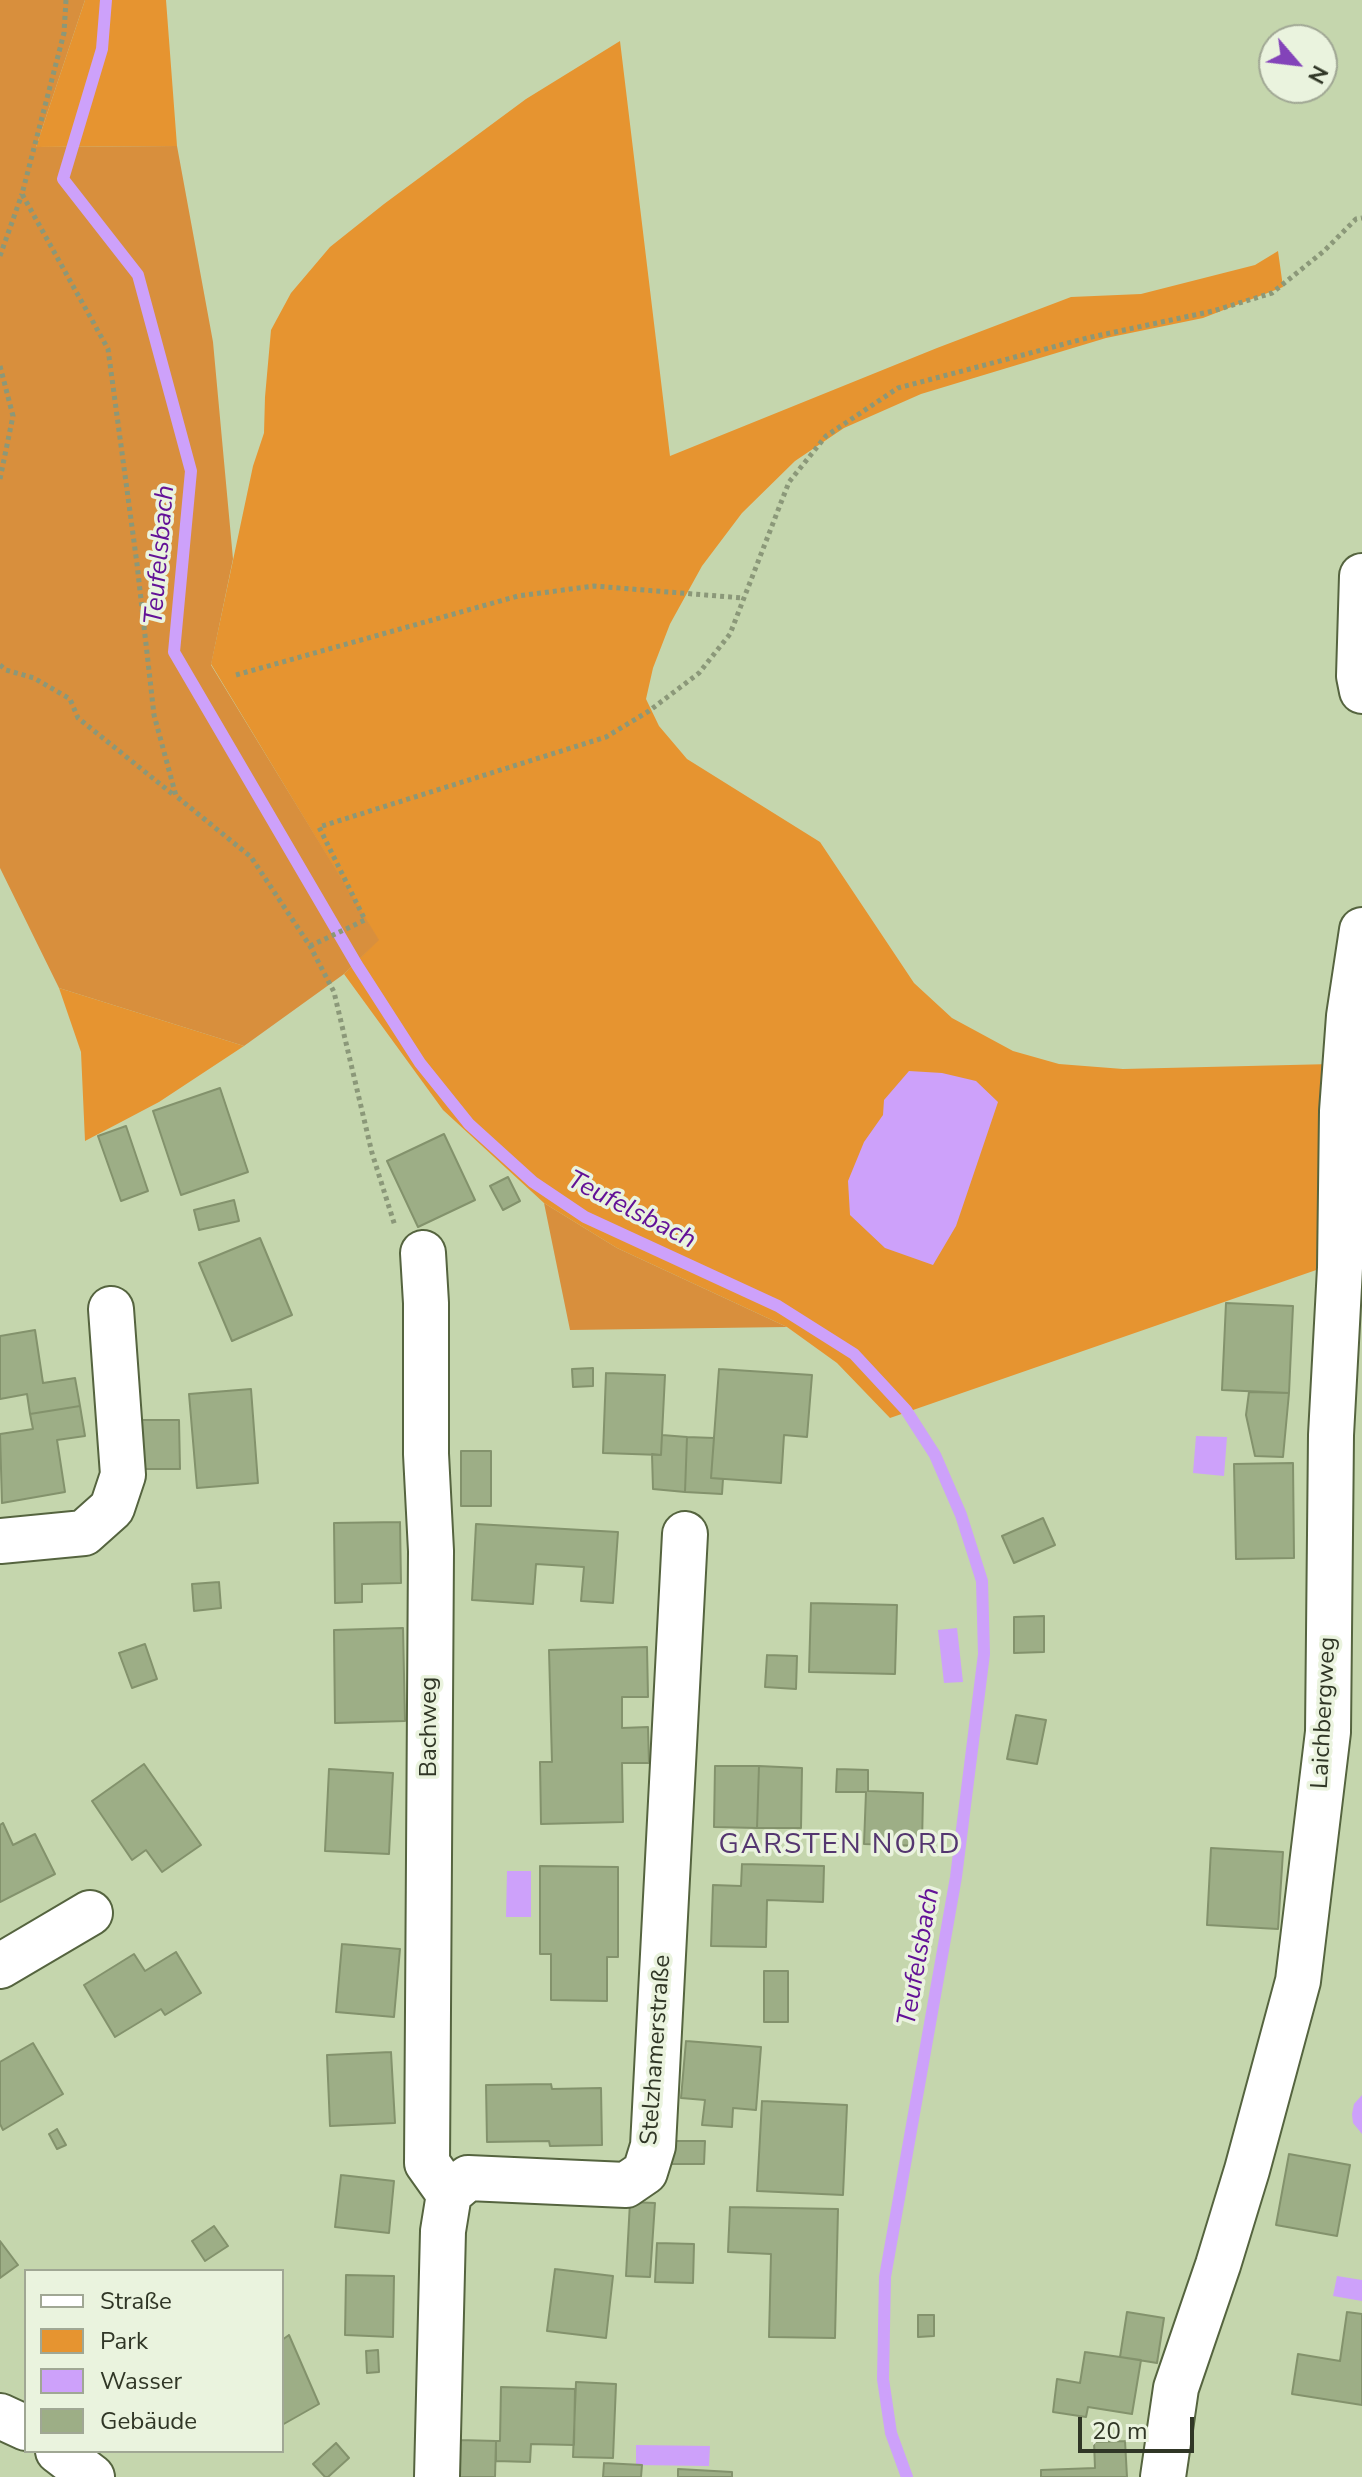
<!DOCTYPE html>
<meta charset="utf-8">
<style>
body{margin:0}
#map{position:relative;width:1362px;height:2477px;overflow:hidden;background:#c5d6ad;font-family:"Nunito Sans",sans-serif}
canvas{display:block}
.legend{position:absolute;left:24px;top:2269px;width:260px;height:184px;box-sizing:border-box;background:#eaf3de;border:2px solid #a0a794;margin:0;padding:10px 14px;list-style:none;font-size:24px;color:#303626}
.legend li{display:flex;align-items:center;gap:16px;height:40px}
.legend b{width:40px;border:2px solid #a0a794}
.north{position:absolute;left:1258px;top:24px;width:80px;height:80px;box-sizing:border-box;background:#eaf3de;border:2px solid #a0a794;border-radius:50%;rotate:118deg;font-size:22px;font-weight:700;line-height:32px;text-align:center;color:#303626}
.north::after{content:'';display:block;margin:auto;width:28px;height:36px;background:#8343b9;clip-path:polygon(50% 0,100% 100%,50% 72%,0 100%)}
.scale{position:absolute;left:1078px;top:2417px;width:116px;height:36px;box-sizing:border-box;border:4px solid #303626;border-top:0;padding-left:10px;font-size:24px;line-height:28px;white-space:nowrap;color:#303626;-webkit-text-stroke:6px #eaf3de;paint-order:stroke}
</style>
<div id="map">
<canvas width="1362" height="2477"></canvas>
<ul class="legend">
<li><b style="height:10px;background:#fff"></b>Straße</li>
<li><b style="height:22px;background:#e69430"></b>Park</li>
<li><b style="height:22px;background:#cda1fa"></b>Wasser</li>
<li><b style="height:22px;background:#9dae86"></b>Gebäude</li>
</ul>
<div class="north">N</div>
<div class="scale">20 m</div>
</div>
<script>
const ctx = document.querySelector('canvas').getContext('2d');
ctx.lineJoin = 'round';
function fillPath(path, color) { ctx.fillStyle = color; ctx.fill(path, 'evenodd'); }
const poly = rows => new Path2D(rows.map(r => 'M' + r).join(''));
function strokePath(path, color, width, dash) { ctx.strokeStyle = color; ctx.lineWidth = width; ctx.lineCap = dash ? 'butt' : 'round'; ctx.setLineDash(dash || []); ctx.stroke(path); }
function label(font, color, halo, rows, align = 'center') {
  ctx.font = font + ' "Nunito Sans",sans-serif'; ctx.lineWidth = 7; ctx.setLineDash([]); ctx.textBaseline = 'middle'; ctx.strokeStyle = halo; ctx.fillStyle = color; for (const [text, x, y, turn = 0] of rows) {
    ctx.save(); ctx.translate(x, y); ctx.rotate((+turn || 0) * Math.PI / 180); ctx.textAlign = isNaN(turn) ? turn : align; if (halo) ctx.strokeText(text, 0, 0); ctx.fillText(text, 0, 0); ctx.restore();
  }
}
fillPath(poly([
 [85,0,166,0,177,146,36,147],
 [620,41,670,456,937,348,1071,297,1141,294,1255,265,1278,251,1283,287,1203,318,1106,338,921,394,844,428,795,461,742,513,702,566,670,624,653,668,646,699,659,726,687,759,820,842,914,983,952,1018,1013,1051,1059,1064,1123,1069,1332,1064,1322,1268,890,1418,837,1363,787,1327,617,1248,544,1203,443,1110,344,974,378,940,211,664,253,466,264,433,265,397,271,330,291,293,330,247,384,204,526,99],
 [59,988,244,1046,159,1102,85,1141,81,1052]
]), '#e69430');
fillPath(poly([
 [0,0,85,0,36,147,177,146,213,342,233,559,211,665,379,940,344,974,244,1046,59,988,0,868],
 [544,1203,617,1248,787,1327,570,1330]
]), '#d88f3d');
fillPath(poly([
 [909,1071,942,1073,976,1081,998,1102,956,1226,933,1265,885,1248,850,1215,848,1181,864,1142,883,1115,884,1100],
 [1196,1436,1227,1437,1224,1476,1193,1473],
 [957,1628,963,1682,944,1683,938,1630],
 [507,1871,531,1871,531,1917,506,1917],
 [1362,2095,1362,2134,1353,2123,1352,2114,1354,2104],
 [1337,2276,1362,2280,1362,2301,1333,2296],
 [636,2445,710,2446,709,2466,636,2465]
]), '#cda1fa');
strokePath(poly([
 [106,0,102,49,63,179,138,275,191,471,174,652,357,965,420,1063,469,1124,533,1182,585,1217,778,1306,854,1354,906,1410,935,1455,961,1515,982,1581,984,1654,956,1877,885,2277,883,2379,891,2433,907,2477]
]), '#cda1fa', 12);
const building = poly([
 [220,1088,248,1172,181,1195,153,1111,220,1088],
 [126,1126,148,1191,121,1201,98,1136,126,1126],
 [444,1134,475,1200,418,1227,387,1161,444,1134],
 [508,1177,520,1201,503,1210,490,1186,508,1177],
 [234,1200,239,1221,199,1230,194,1210,234,1200],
 [260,1238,292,1315,232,1341,199,1263,260,1238],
 [1226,1303,1293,1306,1289,1393,1222,1390,1226,1303],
 [35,1330,43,1383,75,1378,80,1406,30,1414,27,1394,0,1399,0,1336,35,1330],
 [593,1368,593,1386,573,1387,572,1369,593,1368],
 [719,1369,812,1375,807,1437,784,1435,781,1483,711,1478,719,1369],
 [606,1373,665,1375,661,1455,603,1453,606,1373],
 [251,1389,258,1483,197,1488,189,1394,251,1389],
 [1249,1392,1289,1393,1283,1457,1255,1456,1246,1415,1249,1392],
 [80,1406,85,1436,57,1440,65,1492,2,1503,0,1434,33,1429,30,1414,80,1406],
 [139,1420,179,1420,180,1469,139,1469,139,1420],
 [662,1435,687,1437,685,1492,653,1489,652,1454,661,1455,662,1435],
 [687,1437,714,1438,711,1478,723,1479,722,1494,685,1492,687,1437],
 [461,1451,491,1451,491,1506,461,1506,461,1451],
 [1293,1463,1294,1558,1236,1559,1234,1464,1293,1463],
 [1043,1518,1055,1545,1014,1563,1002,1536,1043,1518],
 [400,1522,401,1583,362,1584,362,1602,335,1603,334,1523,400,1522],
 [476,1524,618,1532,613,1603,581,1601,584,1567,536,1564,533,1604,472,1600,476,1524],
 [219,1582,221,1608,194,1611,192,1584,219,1582],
 [811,1603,897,1605,895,1674,809,1672,811,1603],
 [1044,1616,1044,1652,1014,1653,1014,1617,1044,1616],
 [403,1628,405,1721,335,1723,334,1630,403,1628],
 [145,1644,157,1679,132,1688,119,1653,145,1644],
 [647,1647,648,1697,622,1697,622,1728,648,1727,649,1763,622,1763,623,1822,541,1824,540,1762,552,1762,549,1650,647,1647],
 [767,1655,797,1656,796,1689,765,1687,767,1655],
 [1016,1715,1046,1720,1037,1764,1007,1759,1016,1715],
 [144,1764,201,1845,162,1872,146,1850,132,1860,92,1801,144,1764],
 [715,1766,759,1766,757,1828,714,1827,715,1766],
 [759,1766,802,1768,801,1828,757,1828,759,1766],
 [329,1769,393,1773,389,1854,325,1851,329,1769],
 [837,1769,868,1770,868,1791,923,1793,922,1846,864,1844,866,1792,836,1792,837,1769],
 [3,1823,13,1845,35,1834,55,1874,0,1902,0,1825,3,1823],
 [1211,1848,1283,1852,1278,1929,1207,1925,1211,1848],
 [742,1864,824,1866,823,1902,767,1900,766,1947,711,1946,713,1885,741,1886,742,1864],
 [540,1866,618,1867,618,1957,607,1957,607,2001,551,2000,551,1954,540,1954,540,1866],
 [342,1944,400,1949,394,2017,336,2012,342,1944],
 [176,1952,201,1993,165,2015,161,2009,115,2037,84,1985,134,1954,145,1971,176,1952],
 [764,1971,788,1971,788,2022,764,2022,764,1971],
 [686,2041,761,2047,756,2110,733,2108,732,2127,702,2125,705,2100,681,2098,686,2041],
 [33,2043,63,2094,3,2130,0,2124,0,2062,33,2043],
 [391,2052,395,2123,330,2126,327,2055,391,2052],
 [551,2084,552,2089,601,2088,602,2145,550,2146,549,2141,487,2142,486,2085,551,2084],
 [762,2101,847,2105,843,2195,757,2191,762,2101],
 [57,2129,66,2145,57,2149,49,2134,57,2129],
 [668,2141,705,2141,704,2164,667,2164,668,2141],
 [1289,2154,1350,2165,1337,2236,1276,2225,1289,2154],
 [341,2175,394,2181,389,2233,335,2227,341,2175],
 [630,2202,655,2203,650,2277,626,2276,630,2202],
 [730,2207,838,2209,835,2338,769,2337,771,2254,728,2252,730,2207],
 [214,2226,228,2246,205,2261,192,2241,214,2226],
 [0,2241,18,2265,0,2278,0,2241],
 [657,2243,694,2244,693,2283,655,2282,657,2243],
 [555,2269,613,2276,606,2338,547,2331,555,2269],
 [346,2275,394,2276,393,2337,345,2335,346,2275],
 [1127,2312,1164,2318,1157,2363,1120,2357,1127,2312],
 [1347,2312,1362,2314,1362,2405,1292,2394,1298,2354,1340,2361,1347,2312],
 [918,2315,934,2315,934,2336,918,2337,918,2315],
 [289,2335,319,2404,282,2425,282,2340,289,2335],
 [378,2350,379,2372,367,2373,366,2351,378,2350],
 [1085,2352,1141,2360,1132,2414,1088,2407,1086,2417,1053,2412,1057,2379,1080,2383,1085,2352],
 [576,2382,616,2384,613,2458,573,2457,576,2382],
 [501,2387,575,2389,574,2445,531,2444,530,2462,496,2461,496,2441,500,2441,501,2387],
 [459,2440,496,2441,495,2477,457,2477,459,2440],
 [1125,2441,1127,2477,1041,2477,1041,2470,1095,2468,1094,2442,1125,2441],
 [336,2443,349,2458,328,2477,325,2477,313,2464,336,2443],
 [604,2463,642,2465,641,2477,603,2477,604,2463],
 [678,2469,732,2472,732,2477,678,2477,678,2469]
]);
fillPath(building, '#9dae86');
strokePath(building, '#83926c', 2);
const minor = poly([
 [1362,576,1359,676,1362,691],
 [423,1253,426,1303,426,1454,431,1551,427,2163,449,2194],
 [0,1541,84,1533,112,1508,123,1475,111,1309],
 [0,1966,90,1913],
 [0,2416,26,2428],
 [58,2451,92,2477],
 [437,2477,443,2231,449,2194,468,2178,626,2185,645,2172,653,2146,685,1534],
 [1163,2477,1176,2388,1218,2265,1247,2170,1298,1981,1328,1732,1331,1435,1340,1268,1342,1111,1349,1016,1362,930]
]);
strokePath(minor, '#55643f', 48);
strokePath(poly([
 [66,0,64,33,22,194,108,349,137,564,154,715,176,796,251,857,310,946,334,992,372,1153,395,1226],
 [0,256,22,194],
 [0,366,13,416,0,479],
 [0,665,6,670,34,678,70,699,78,718,175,796],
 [236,675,518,596,594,586,743,598],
 [310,946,365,920,319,827,606,737,649,711,699,673,730,634,789,482,826,436,898,388,1087,338,1213,311,1272,293,1324,251,1356,219,1362,218]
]), '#8b9879', 5, [4, 4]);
strokePath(minor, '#fff', 44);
label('24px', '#303626', '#eaf3de', [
 ["Laichbergweg",1325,1713,-87],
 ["Bachweg",430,1727,-90],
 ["Stelzhamerstraße",657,2050,-86]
]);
label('italic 26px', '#631297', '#eaf3de', [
 ["Teufelsbach",161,555,-85],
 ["Teufelsbach",631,1211,27],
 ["Teufelsbach",920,1957,-80]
]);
ctx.letterSpacing = '2px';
label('28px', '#543670', '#eaf3de', [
 ["GARSTEN NORD",840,1846]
]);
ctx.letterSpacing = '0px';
</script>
